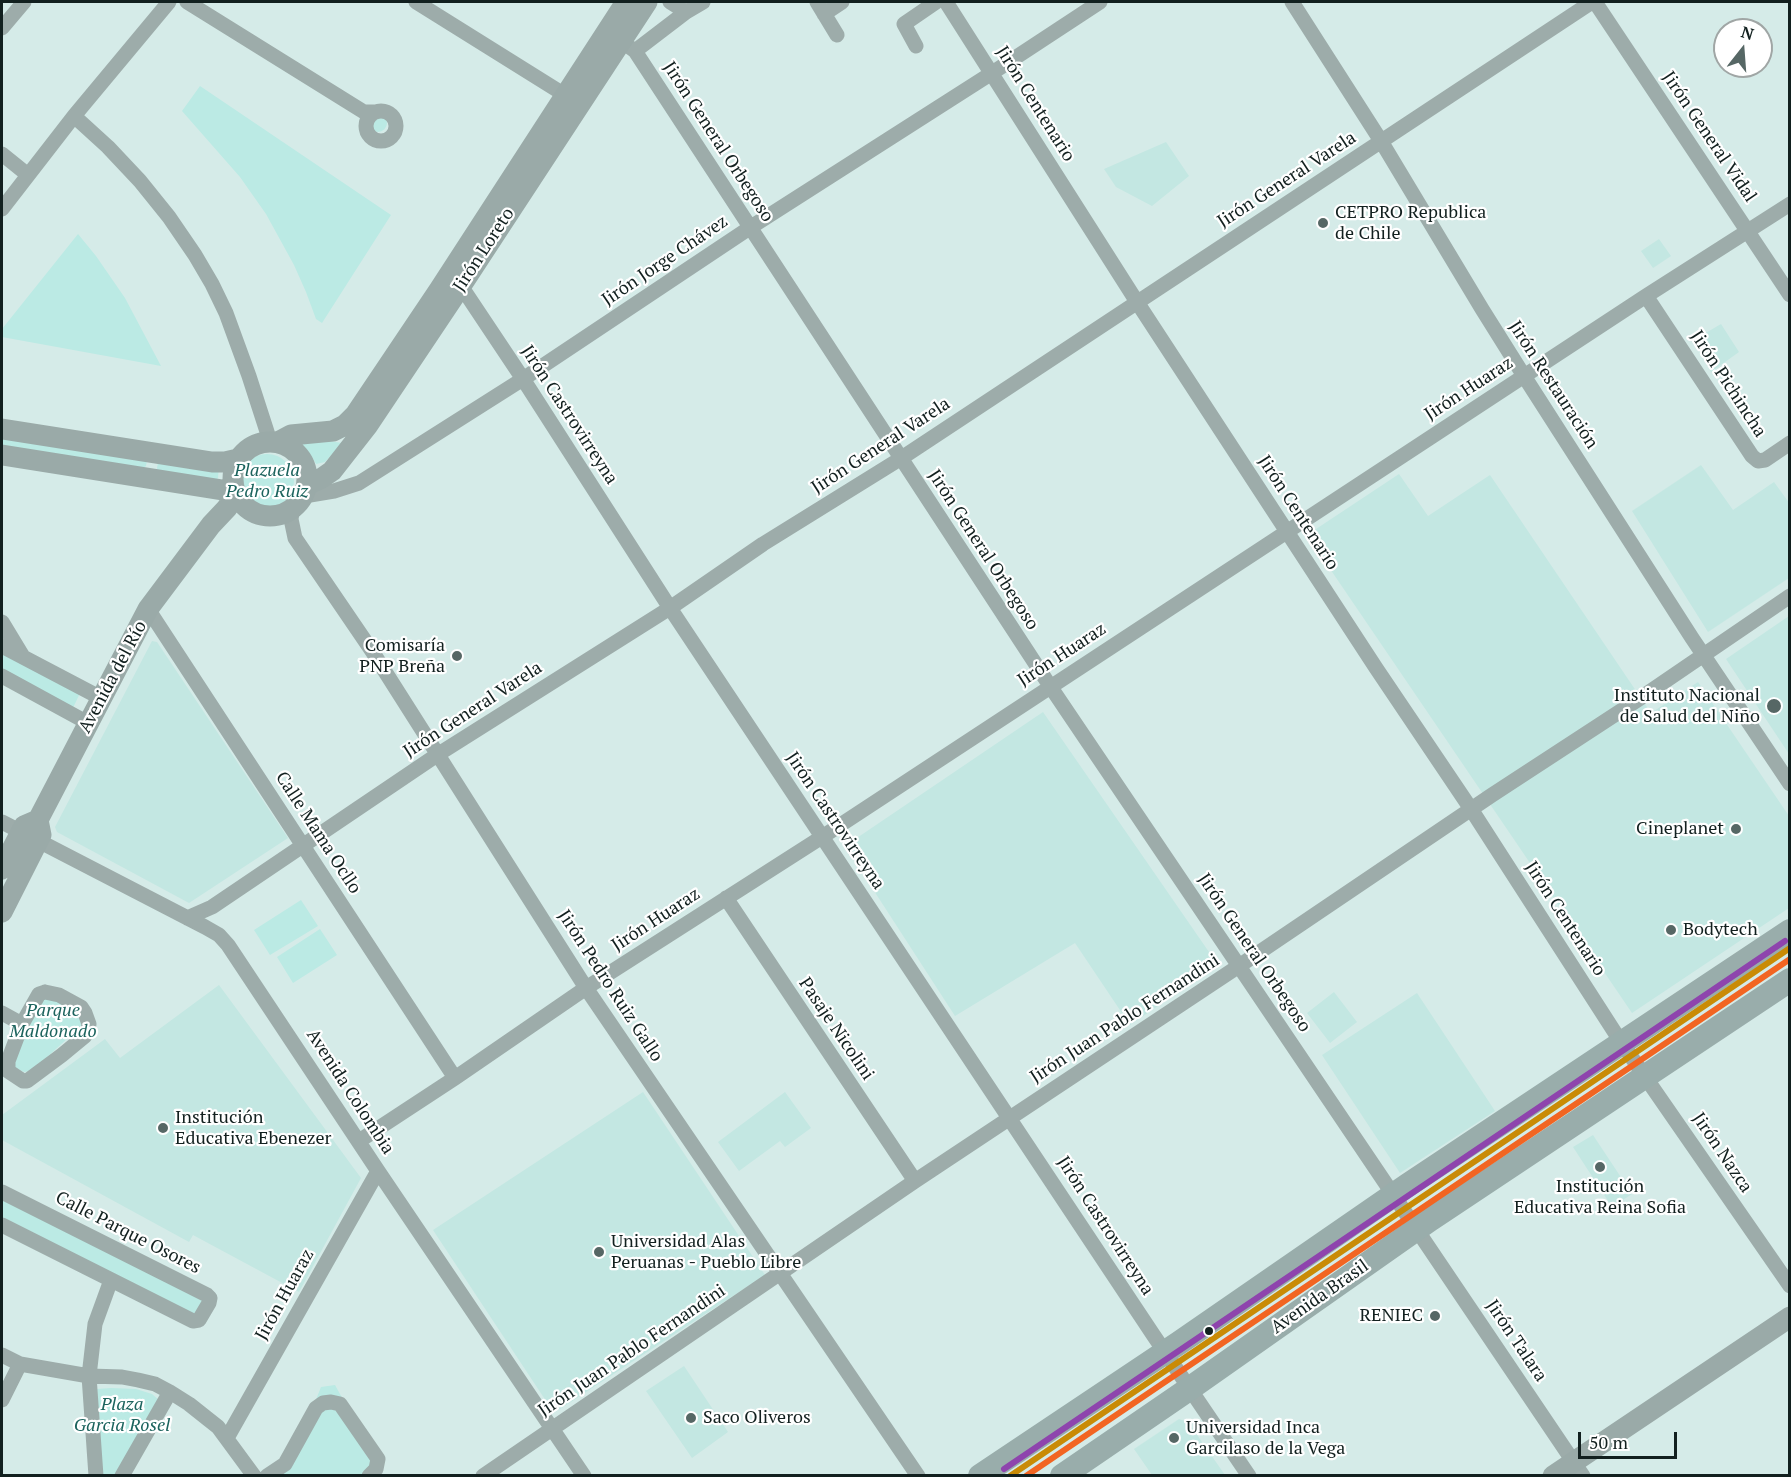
<!DOCTYPE html>
<meta charset="utf-8">
<style>
body{margin:0}
#map{position:relative;width:1791px;height:1477px;overflow:hidden;background:#d5ebe8;font-family:"PT Serif",serif}
canvas{display:block}
.frame{position:absolute;inset:0;border:3px solid #12201f;pointer-events:none}
.north{position:absolute;left:1713px;top:18px;width:60px;height:60px;box-sizing:border-box;background:#fff;border:2px solid #a0a6a5;border-radius:50%;rotate:17deg;font-size:16px;font-weight:700;line-height:24px;text-align:center;color:#12201f}
.north::after{content:'';display:block;margin:auto;width:21px;height:27px;background:#566765;clip-path:polygon(50% 0,100% 100%,50% 72%,0 100%)}
.scale{position:absolute;left:1578px;top:1432px;width:99px;height:27px;box-sizing:border-box;border:3px solid #12201f;border-top:0;padding-left:8px;font-size:18px;line-height:21px;white-space:nowrap;color:#12201f;-webkit-text-stroke:4px #fff;paint-order:stroke}
</style>
<div id="map">
<canvas width="1791" height="1477"></canvas>
<div class="frame"></div>
<div class="north">N</div>
<div class="scale">50 m</div>
</div>
<script>
const ctx = document.querySelector('canvas').getContext('2d');
ctx.lineJoin = 'round';
function fillPath(path, color) { ctx.fillStyle = color; ctx.fill(path, 'evenodd'); }
const poly = rows => new Path2D(rows.map(r => 'M' + r).join(''));
function strokePath(path, color, width, dash) { ctx.strokeStyle = color; ctx.lineWidth = width; ctx.lineCap = dash ? 'butt' : 'round'; ctx.setLineDash(dash || []); ctx.stroke(path); }
function label(font, color, halo, rows, align = 'center') {
  ctx.font = font + ' "PT Serif",serif'; ctx.lineWidth = 4.5; ctx.setLineDash([]); ctx.textBaseline = 'middle'; ctx.strokeStyle = halo; ctx.fillStyle = color; for (const [text, x, y, turn = 0] of rows) {
    ctx.save(); ctx.translate(x, y); ctx.rotate((+turn || 0) * Math.PI / 180); ctx.textAlign = isNaN(turn) ? turn : align; if (halo) ctx.strokeText(text, 0, 0); ctx.fillText(text, 0, 0); ctx.restore();
  }
}
fillPath(poly([
 [1166,142,1189,176,1152,206,1116,187,1104,169],
 [1659,239,1671,256,1653,268,1641,251],
 [1721,324,1739,352,1711,372,1692,341],
 [1701,465,1733,510,1774,482,1790,504,1789,578,1708,632,1632,511],
 [1399,474,1428,516,1490,475,1651,713,1698,682,1789,816,1789,908,1632,1013,1307,535],
 [1789,616,1789,754,1726,659],
 [152,641,157,642,288,838,189,903,57,832,55,827],
 [1043,712,1218,965,1130,1025,1075,943,955,1016,845,846],
 [219,985,361,1178,299,1292,193,1235,189,1242,2,1140,2,1115,105,1039,120,1058],
 [1334,992,1357,1022,1330,1043,1307,1013],
 [1417,993,1495,1111,1400,1173,1322,1055],
 [643,1092,765,1275,554,1413,433,1230],
 [785,1092,811,1128,785,1147,780,1141,739,1171,718,1142],
 [1593,1135,1632,1194,1612,1207,1573,1147],
 [684,1366,728,1432,692,1458,646,1391],
 [1179,1419,1188,1422,1225,1475,1152,1475,1134,1449]
]), '#c3e7e2');
fillPath(poly([
 [200,86,391,215,322,323,316,319,306,292,294,265,266,214,240,177,182,111],
 '369 123a9 9 0 1 1 18 0a9 9 0 1 1-18 0Z',
 [78,234,96,256,125,298,161,366,2,337,2,329],
 [2,429,148,454,146,466,142,469,2,446],
 [299,436,342,443,325,462,316,464,312,457,302,447,294,442],
 '240 481a27 27 0 1 1 54 0a27 27 0 1 1-54 0Z',
 [159,457,219,465,218,478,215,481,158,472,157,468],
 [2,652,80,693,73,708,2,670],
 [301,900,318,926,270,955,254,930],
 [320,929,337,955,293,983,277,957],
 [42,994,83,1013,81,1026,32,1071,24,1072,11,1066],
 [2,1198,204,1299,195,1317,2,1221],
 [335,1385,345,1403,315,1402,321,1387],
 [111,1388,136,1389,152,1394,159,1400,117,1475,101,1475,97,1389],
 [325,1408,338,1410,371,1458,372,1464,363,1475,276,1476,320,1411]
]), '#bbeae4');
strokePath(poly([
 [187,2,364,112,376,112],
 [416,2,565,95],
 [670,2,686,12,703,2],
 [817,2,837,35],
 [946,2,1137,302,1376,668,1471,809,1621,1042,1790,1286],
 [1292,2,1381,141,1482,309,1524,376,1692,638,1790,784],
 [1595,2,1790,295],
 [824,14,842,2],
 [2,28,24,2],
 [621,41,635,51,1050,686,1583,1476],
 [916,46,904,24,936,2],
 [635,51,686,12],
 '366 126a15 15 0 1 1 30 0a15 15 0 1 1-30 0Z',
 [74,116,108,147,140,181,169,217,195,255,212,284,226,313,249,376,270,441],
 [2,154,28,175],
 [2,209,74,116,169,2],
 [455,282,461,286,523,379,670,608,1154,1336,1249,1476],
 [1646,296,1752,456,1758,461,1765,460,1790,443],
 [304,496,334,491,359,483,523,379,751,227,992,73,1100,2],
 [293,508,291,519,295,538,372,651,586,988,918,1476],
 [148,609,455,1078],
 [2,622,22,655],
 [2,646,101,698],
 [2,676,88,723],
 [2,822,205,927,219,935,228,945,378,1171,584,1476],
 [726,898,915,1181],
 [187,918,212,907,437,755,670,608,763,544,900,459,1592,2],
 [45,992,59,995,81,1007,85,1013,89,1024,88,1030,85,1036,62,1055,27,1081,23,1081,8,1071,8,1061,22,1024,39,994,45,992],
 [2,1013,22,1024],
 [359,1141,455,1078,586,988,822,837,1646,296,1790,204],
 [2,1192,207,1295,210,1298,209,1303,199,1320,193,1321,2,1225],
 [2,1355,20,1364,89,1376,122,1377,138,1380,155,1384,170,1392,189,1404,218,1427,254,1476],
 [2,1400,20,1364],
 [227,1438,378,1171],
 [96,1476,89,1376,95,1324,111,1280],
 [122,1476,170,1392],
 [267,1476,285,1464,316,1408,323,1403,331,1402,340,1404,378,1459,376,1469,369,1476],
 [483,1476,915,1181,1239,966,1492,795,1639,699,1790,596]
]), '#9dacaa', 15);
strokePath(poly([
 [2,429,212,462,225,462,238,459],
 '233 479a37 37 0 1 1 74 0a37 37 0 1 1-74 0Z',
 [278,442,291,435,333,431,345,425,355,415,439,290,626,2],
 [2,455,235,492],
 [307,485,322,478,332,471,368,425,461,286,647,2],
 [2,869,24,826,38,820],
 [2,912,41,835,38,820,148,609,211,525,227,508,235,493],
 [1553,1476,1790,1317]
]), '#9aaaa8', 21);
strokePath(poly([
 [980,1476,1179,1343,1408,1185,1790,931],
 [1062,1476,1189,1389,1431,1219,1790,980]
]), '#99adab', 24);
strokePath(poly([
 [1010,1476,1790,948]
]), '#c98b06', 6);
strokePath(poly([
 [1026,1476,1790,959]
]), '#f26522', 6);
strokePath(poly([
 [1004,1469,1785,941]
]), '#8e44ad', 6);
for (const [x, y, r, color] of [
 [1323,223,6,"#566765"],
 [457,656,6,"#566765"],
 [1774,706,8,"#566765"],
 [1736,829,6,"#566765"],
 [1671,930,6,"#566765"],
 [163,1128,6,"#566765"],
 [1600,1167,6,"#566765"],
 [599,1252,6,"#566765"],
 [1435,1316,6,"#566765"],
 [1209,1331,5,"#12201f"],
 [691,1418,6,"#566765"],
 [1174,1438,6,"#566765"]
]) { const dot = new Path2D(); dot.arc(x, y, r, 0, 2 * Math.PI); ctx.fillStyle = color; ctx.fill(dot); strokePath(dot, '#fff', 2); }
label('18px', '#12201f', '#fff', [
 ["Jirón Centenario",1035,104,58],
 ["Jirón General Vidal",1709,137,56],
 ["Jirón General Orbegoso",718,142,57],
 ["Jirón General Varela",1287,180,-33],
 ["Jirón Loreto",484,250,-57],
 ["Jirón Jorge Chávez",665,261,-34],
 ["Jirón Pichincha",1728,384,57],
 ["Jirón Restauración",1553,385,57],
 ["Jirón Huaraz",1469,389,-33],
 ["Jirón Castrovirreyna",569,415,57],
 ["Jirón General Varela",881,446,-33],
 ["Jirón Centenario",1298,513,57],
 ["Jirón General Orbegoso",983,550,57],
 ["Jirón Huaraz",1062,655,-33],
 ["Avenida del Río",113,677,-62],
 ["Jirón General Varela",473,710,-33],
 ["Jirón Castrovirreyna",835,821,56],
 ["Calle Mama Ocllo",318,833,57],
 ["Jirón Centenario",1565,919,57],
 ["Jirón Huaraz",656,920,-33],
 ["Jirón General Orbegoso",1254,953,56],
 ["Jirón Pedro Ruiz Gallo",610,986,57],
 ["Jirón Juan Pablo Fernandini",1125,1019,-33],
 ["Pasaje Nicolini",836,1029,56],
 ["Avenida Colombia",350,1092,57],
 ["Jirón Nazca",1722,1153,56],
 ["Jirón Castrovirreyna",1105,1226,57],
 ["Calle Parque Osores",128,1233,27],
 ["Jirón Huaraz",285,1295,-61],
 ["Avenida Brasil",1320,1297,-35],
 ["Jirón Talara",1516,1341,56],
 ["Jirón Juan Pablo Fernandini",632,1351,-34]
]);
label('18px', '#12201f', '#fff', [
 ["CETPRO Republica",1335,213],
 ["de Chile",1335,234],
 ["Comisaría",445,646,"right"],
 ["PNP Breña",445,667,"right"],
 ["Instituto Nacional",1760,696,"right"],
 ["de Salud del Niño",1760,717,"right"],
 ["Cineplanet",1724,829,"right"],
 ["Bodytech",1683,930],
 ["Institución",175,1118],
 ["Educativa Ebenezer",175,1139],
 ["Institución",1600,1187,"center"],
 ["Educativa Reina Sofia",1600,1208,"center"],
 ["Universidad Alas",611,1242],
 ["Peruanas - Pueblo Libre",611,1263],
 ["RENIEC",1423,1316,"right"],
 ["Saco Oliveros",703,1418],
 ["Universidad Inca",1186,1428],
 ["Garcilaso de la Vega",1186,1449]
], 'left');
label('italic 18px', '#1b635d', '#fff', [
 ["Plazuela",267,471],
 ["Pedro Ruiz",267,492],
 ["Parque",53,1011],
 ["Maldonado",53,1032],
 ["Plaza",122,1405],
 ["Garcia Rosel",122,1426]
]);
</script>
